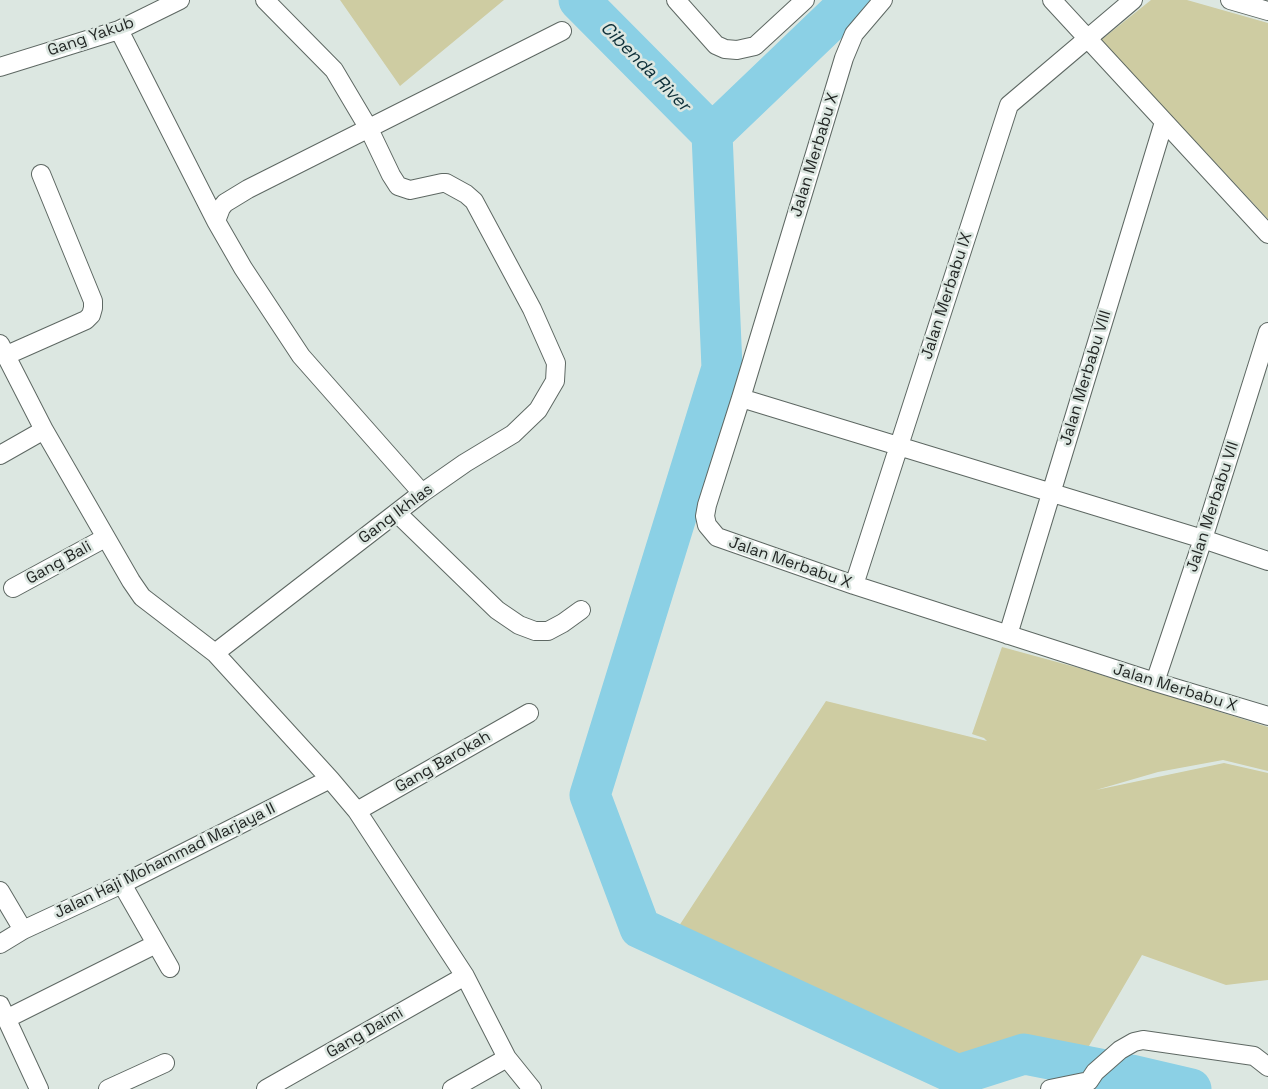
<!DOCTYPE html>
<style>
body{margin:0}
canvas{display:block;background:#dce7e1}
</style>
<canvas width="1268" height="1089"></canvas>
<script>
const ctx = document.querySelector('canvas').getContext('2d');
ctx.lineJoin = 'round';
function fillPath(path, color) { ctx.fillStyle = color; ctx.fill(path, 'evenodd'); }
const poly = rows => new Path2D(rows.map(r => 'M' + r).join(''));
function strokePath(path, color, width, dash) { ctx.strokeStyle = color; ctx.lineWidth = width; ctx.lineCap = dash ? 'butt' : 'round'; ctx.setLineDash(dash || []); ctx.stroke(path); }
function label(font, color, halo, rows, align = 'center') {
  ctx.font = font + ' "Space Grotesk",sans-serif'; ctx.lineWidth = 5; ctx.setLineDash([]); ctx.textBaseline = 'middle'; ctx.strokeStyle = halo; ctx.fillStyle = color; for (const [text, x, y, turn = 0] of rows) {
    ctx.save(); ctx.translate(x, y); ctx.rotate((+turn || 0) * Math.PI / 180); ctx.textAlign = isNaN(turn) ? turn : align; if (halo) ctx.strokeText(text, 0, 0); ctx.fillText(text, 0, 0); ctx.restore();
  }
}
fillPath(poly([
 [340,0,504,0,400,86],
 [1151,0,1187,0,1268,23,1268,219,1101,40],
 [1002,647,1079,668,1268,727,1268,771,1223,760,1158,772,1096,790,1224,763,1268,773,1268,980,1226,985,1142,955,1082,1058,956,1085,677,929,826,701,987,741,984,738,972,734]
]), '#cecca2');
strokePath(poly([
 [579,0,712,134],
 [852,0,712,134,722,368,590,795,640,928,958,1075,1024,1054,1131,1075,1191,1089]
]), '#8bd0e5', 41);
const minor = poly([
 [676,0,716,45,725,49,737,50,755,46,805,0],
 [883,0,854,34,844,58,741,398,707,505,705,516,707,525,717,537,854,585,1155,682,1268,716],
 [1052,0,1268,234],
 [1230,0,1268,11],
 [119,30,216,221],
 [0,67,119,30,180,0],
 [0,344,44,430,131,581,142,597,215,653,330,779,357,811,465,976,507,1058,532,1089],
 [7,355,86,320,91,315,93,308,93,301,41,174],
 [741,398,1203,539,1268,561],
 [0,455,44,430],
 [422,493,301,356,243,268,216,221,221,208,225,203,248,189,562,31],
 [397,513,497,610,519,625,535,631,548,631,563,623,581,610],
 [854,585,1009,105,1133,0],
 [13,588,105,538],
 [1008,635,1164,122],
 [215,653,422,493,465,463,513,434,538,410,555,381,556,363,532,309,474,201,466,194,446,183,442,183,410,190,398,186,391,175,369,129,334,70,265,0],
 [1155,682,1203,539,1268,332],
 [357,811,529,713],
 [122,884,170,968],
 [0,891,23,930],
 [0,944,23,930,122,884,330,779],
 [0,1005,39,1089],
 [6,1019,156,944],
 [108,1089,165,1063],
 [266,1089,465,976],
 [452,1089,507,1058],
 [1050,1089,1089,1081,1095,1072,1120,1050,1134,1042,1143,1040,1254,1056,1268,1067]
]);
strokePath(minor, '#5e6863', 20);
strokePath(minor, '#fff', 18);
label('16px', '#232725', '#dce7e1', [
 ["Gang Yakub",91,37,-19],
 ["Jalan Merbabu X",815,155,-73],
 ["Jalan Merbabu IX",947,296,-72],
 ["Jalan Merbabu VIII",1086,378,-73],
 ["Jalan Merbabu VII",1213,507,-72],
 ["Gang Ikhlas",396,514,-37],
 ["Gang Bali",59,563,-29],
 ["Jalan Merbabu X",790,563,19],
 ["Jalan Merbabu X",1175,688,17],
 ["Gang Barokah",443,762,-30],
 ["Jalan Haji Mohammad Marjaya II",165,861,-26],
 ["Gang Daimi",365,1033,-30]
]);
label('italic 18px', '#0d2f38', '#dce7e1', [
 ["Cibenda River",645,67,45]
]);
</script>
